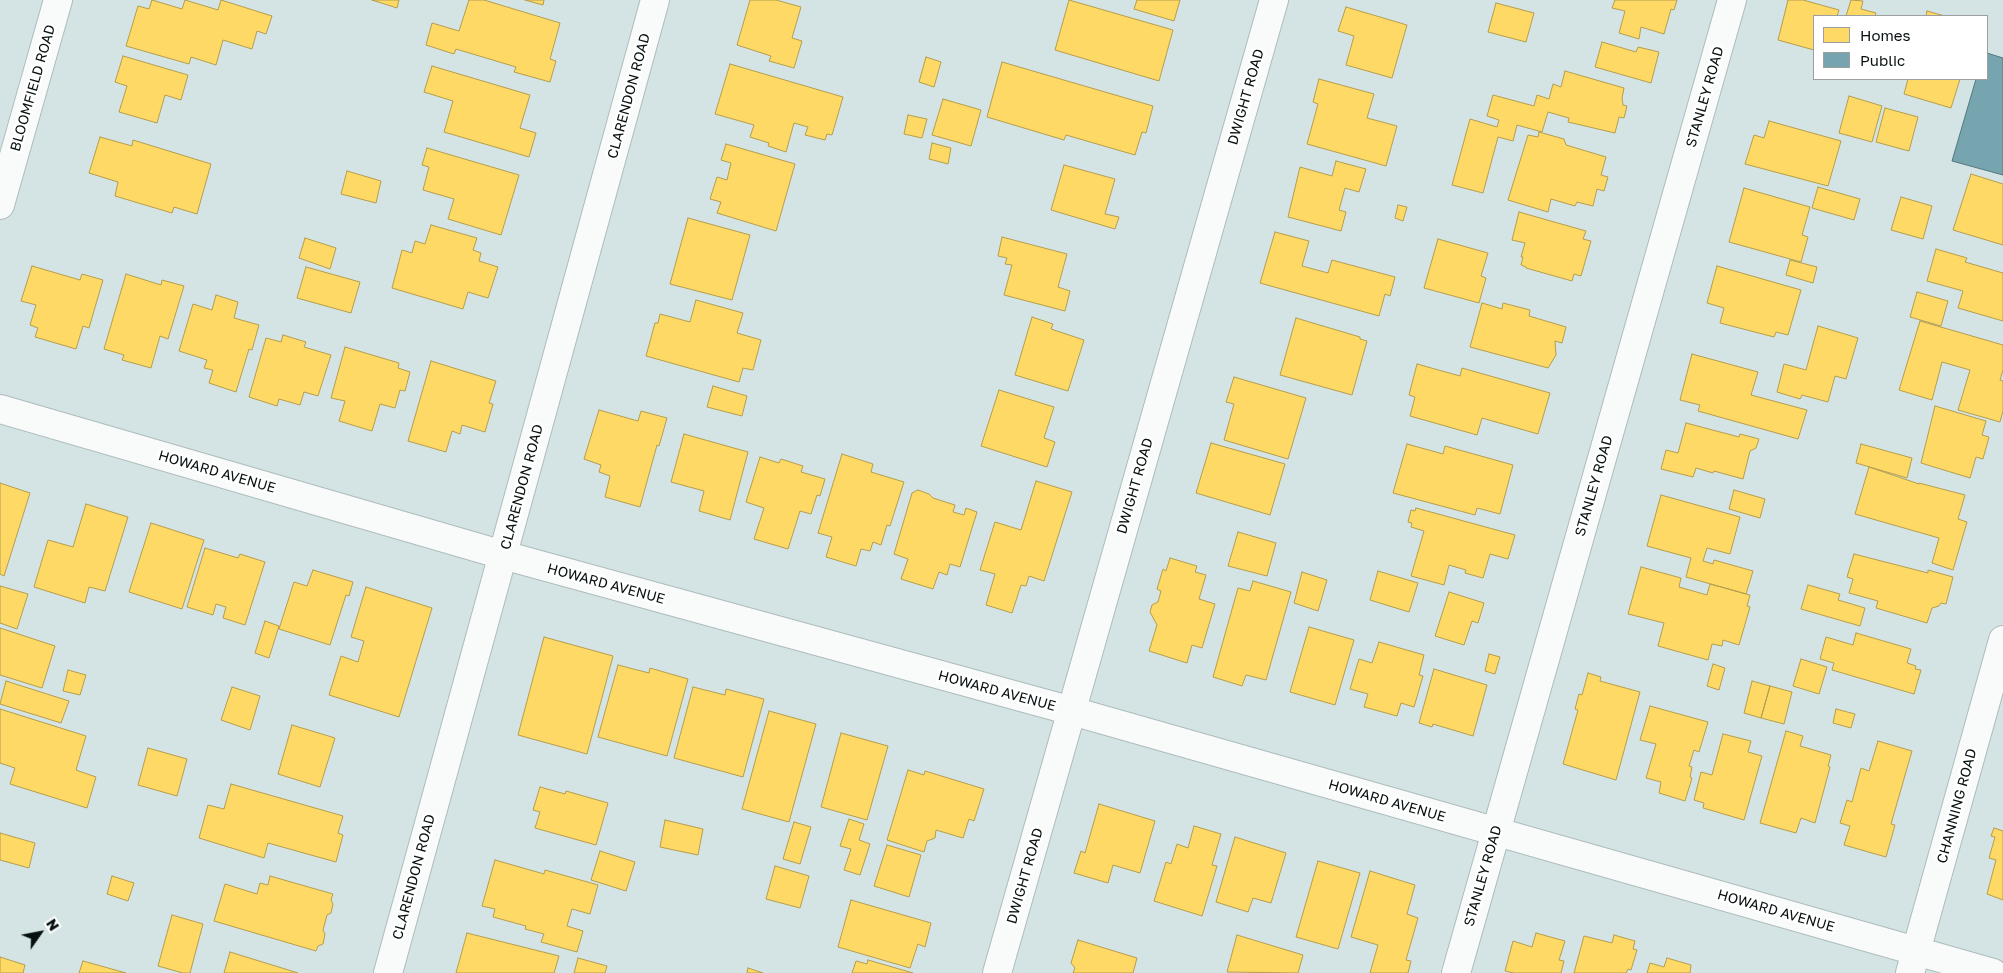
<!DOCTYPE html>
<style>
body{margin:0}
#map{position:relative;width:2003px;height:973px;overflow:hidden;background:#d4e4e4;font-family:"Golos Text",sans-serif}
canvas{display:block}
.legend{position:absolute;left:1813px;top:15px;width:175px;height:65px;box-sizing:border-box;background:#fff;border:1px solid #9b9f9f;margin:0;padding:6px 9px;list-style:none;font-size:15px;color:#061010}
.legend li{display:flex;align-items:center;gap:10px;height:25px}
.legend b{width:25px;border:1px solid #9b9f9f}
.north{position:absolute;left:15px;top:908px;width:50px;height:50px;-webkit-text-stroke:4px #fff;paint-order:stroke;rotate:57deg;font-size:14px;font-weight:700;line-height:20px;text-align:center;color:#061010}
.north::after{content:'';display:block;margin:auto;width:18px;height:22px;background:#061010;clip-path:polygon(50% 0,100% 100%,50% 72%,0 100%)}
</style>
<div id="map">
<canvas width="2003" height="973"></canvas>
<ul class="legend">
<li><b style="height:14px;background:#ffd966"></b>Homes</li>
<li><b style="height:14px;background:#76a5af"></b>Public</li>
</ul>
<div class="north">N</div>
</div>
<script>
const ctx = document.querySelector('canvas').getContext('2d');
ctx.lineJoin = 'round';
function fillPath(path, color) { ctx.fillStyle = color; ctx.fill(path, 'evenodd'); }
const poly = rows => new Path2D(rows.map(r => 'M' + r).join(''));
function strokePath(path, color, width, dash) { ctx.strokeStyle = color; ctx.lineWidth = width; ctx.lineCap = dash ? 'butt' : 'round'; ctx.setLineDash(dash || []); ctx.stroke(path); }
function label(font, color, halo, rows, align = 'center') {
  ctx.font = font + ' "Golos Text",sans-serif'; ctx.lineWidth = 5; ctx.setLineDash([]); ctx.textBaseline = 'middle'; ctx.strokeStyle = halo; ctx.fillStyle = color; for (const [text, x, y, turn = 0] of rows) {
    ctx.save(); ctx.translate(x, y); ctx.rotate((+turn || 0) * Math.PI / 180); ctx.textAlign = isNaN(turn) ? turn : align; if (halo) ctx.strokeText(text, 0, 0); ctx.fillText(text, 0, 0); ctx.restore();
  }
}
const homes = poly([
 [152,0,182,9,185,0,218,10,221,0,272,16,266,34,257,31,252,49,223,40,216,65,191,57,189,64,126,46,138,6,149,9,152,0],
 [372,0,399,0,397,8,372,0],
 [469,0,484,0,560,23,550,59,556,61,550,82,514,72,516,67,456,49,454,54,426,45,432,23,459,31,469,0],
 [525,0,544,0,543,5,525,0],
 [750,0,776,0,801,7,792,38,802,41,794,68,769,61,771,56,737,45,750,0],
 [1069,0,1173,30,1159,81,1055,50,1069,0],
 [1137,0,1180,0,1174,21,1134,9,1137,0],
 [1615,0,1677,0,1674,10,1671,9,1664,34,1641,27,1639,39,1619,33,1625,11,1612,8,1615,0],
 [1788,0,1803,0,1839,10,1837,16,1814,16,1814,50,1778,40,1788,0],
 [1851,0,1863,1,1861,9,1876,13,1875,16,1846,16,1851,0],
 [1496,3,1534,13,1526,42,1488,32,1496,3],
 [1346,7,1407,25,1392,78,1346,65,1354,36,1338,31,1346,7],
 [1927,11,1945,16,1926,16,1927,11],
 [1602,42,1636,52,1638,47,1659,52,1651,83,1595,67,1602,42],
 [123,56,188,75,181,100,165,95,157,123,119,112,127,86,115,82,123,56],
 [926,57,941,62,934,87,919,82,926,57],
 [1002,62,1153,106,1146,133,1142,132,1135,155,1066,135,1064,140,987,117,1002,62],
 [730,64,843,97,832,135,827,134,825,140,805,135,808,127,794,123,786,152,768,146,769,143,750,137,754,125,715,114,730,64],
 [432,66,530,95,520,128,536,133,529,157,444,132,453,101,424,92,432,66],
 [1565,71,1624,88,1622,98,1623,105,1627,106,1624,118,1619,117,1615,133,1568,122,1569,118,1548,112,1542,132,1517,125,1513,141,1498,137,1483,193,1452,185,1470,119,1497,127,1499,120,1487,116,1493,95,1534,106,1537,95,1549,99,1553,84,1561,87,1565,71],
 [1319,79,1374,94,1367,118,1397,126,1386,166,1307,144,1318,104,1313,102,1319,79],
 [1908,79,1960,79,1951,108,1904,94,1908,79],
 [1849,96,1882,106,1872,142,1839,133,1849,96],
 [943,99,981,110,971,146,932,135,943,99],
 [1885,108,1918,117,1909,151,1876,142,1885,108],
 [908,115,927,119,922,138,904,134,908,115],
 [1769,121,1841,141,1828,186,1745,164,1754,135,1764,138,1769,121],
 [1539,132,1564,139,1566,145,1606,157,1601,175,1608,177,1604,191,1597,189,1593,206,1577,202,1575,206,1551,199,1548,212,1508,200,1528,135,1538,137,1539,132],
 [100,137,132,146,133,140,211,164,197,214,174,207,172,213,115,196,118,182,89,173,100,137],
 [932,143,951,148,948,164,929,159,932,143],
 [726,144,795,164,776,231,717,213,721,202,710,199,717,177,727,180,731,163,721,160,726,144],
 [427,148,519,175,501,235,448,219,454,199,423,190,429,167,422,165,427,148],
 [1336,161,1366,169,1359,192,1345,188,1339,210,1346,212,1341,231,1288,217,1300,167,1332,176,1336,161],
 [1064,165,1115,179,1105,214,1119,217,1115,229,1051,210,1064,165],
 [347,171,381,181,376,203,341,194,347,171],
 [1971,174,2003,184,2003,245,1953,230,1971,174],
 [1818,187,1860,199,1854,220,1812,208,1818,187],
 [1744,188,1810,207,1802,235,1808,237,1801,262,1729,242,1744,188],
 [1901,197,1932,206,1923,239,1891,230,1901,197],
 [1398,205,1407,207,1403,221,1395,218,1398,205],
 [1519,212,1586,231,1583,239,1591,241,1581,276,1574,274,1572,281,1526,268,1526,267,1521,265,1523,257,1521,257,1525,243,1512,240,1519,212],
 [688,218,750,235,732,300,670,284,688,218],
 [431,225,477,238,473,250,481,253,479,261,498,267,488,298,468,292,463,309,392,288,402,250,412,253,415,241,425,244,431,225],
 [1275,232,1309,241,1302,266,1328,273,1332,260,1395,277,1390,296,1385,294,1379,316,1260,283,1275,232],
 [1002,237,1067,254,1058,287,1070,291,1065,311,1004,295,1012,265,1005,264,1007,258,998,256,1002,237],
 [305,238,336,248,330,269,299,258,305,238],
 [1438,239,1488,253,1481,276,1486,278,1479,303,1424,288,1438,239],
 [1936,249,1967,258,1965,262,2003,273,2003,321,1958,308,1963,291,1927,281,1936,249],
 [1790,260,1817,267,1813,283,1786,275,1790,260],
 [32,266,80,280,82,274,103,280,89,328,83,326,76,349,35,337,38,328,30,325,36,305,21,301,32,266],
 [1717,266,1801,290,1788,335,1776,332,1774,337,1720,323,1724,308,1707,303,1717,266],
 [306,267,360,282,351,313,297,298,306,267],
 [126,274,161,285,162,280,184,286,168,339,160,336,151,368,122,360,124,355,104,349,126,274],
 [1917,292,1948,301,1941,326,1910,317,1917,292],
 [216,295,238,302,234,318,259,325,252,350,249,349,236,392,209,383,213,370,204,368,207,360,179,351,193,304,212,310,216,295],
 [696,300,743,313,737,333,761,340,753,370,743,368,739,382,646,356,655,323,658,323,660,314,690,322,696,300],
 [1482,303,1502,309,1503,303,1530,310,1529,316,1566,327,1562,343,1555,341,1556,355,1548,368,1470,347,1482,303],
 [1032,317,1053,324,1051,329,1084,340,1068,391,1015,375,1032,317],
 [1296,318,1360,337,1360,339,1367,341,1352,395,1280,375,1296,318],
 [1920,321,2003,345,2003,370,2000,380,2003,381,2003,411,2000,422,1958,410,1970,370,1942,362,1932,400,1899,390,1920,321],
 [1818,326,1858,338,1846,379,1835,376,1828,402,1802,395,1800,399,1777,392,1784,364,1806,370,1818,326],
 [283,335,306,342,304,347,331,355,318,396,304,392,300,405,279,399,277,406,249,397,266,338,281,342,283,335],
 [345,347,399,363,398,368,410,372,405,391,400,390,395,408,380,404,372,431,339,421,345,401,331,398,345,347],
 [1692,354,1758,372,1751,395,1807,410,1798,439,1698,411,1700,405,1680,400,1692,354],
 [431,361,496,381,489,403,493,404,485,432,462,425,460,434,452,431,446,452,408,441,431,361],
 [1417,364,1460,376,1462,368,1550,393,1538,434,1482,418,1477,435,1410,416,1415,397,1409,395,1417,364],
 [1234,377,1306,398,1288,459,1224,440,1234,404,1226,402,1234,377],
 [713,386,747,396,742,416,707,407,713,386],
 [999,390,1054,407,1044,438,1055,442,1047,467,981,446,999,390],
 [1935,406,1986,421,1982,435,1989,437,1983,459,1976,457,1970,478,1921,463,1935,406],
 [599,410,638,421,641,411,667,418,659,446,657,445,640,507,605,497,610,476,599,472,601,465,584,459,599,410],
 [1686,423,1739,437,1740,434,1759,439,1756,448,1750,451,1743,479,1714,471,1713,473,1696,468,1693,477,1661,469,1666,450,1678,453,1686,423],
 [684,434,748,452,730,520,699,511,704,491,671,482,684,434],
 [1211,443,1285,464,1270,515,1196,493,1211,443],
 [1407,444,1443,454,1445,446,1513,465,1500,514,1477,508,1475,515,1393,493,1407,444],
 [1861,444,1912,458,1907,478,1856,463,1861,444],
 [842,454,873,464,871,472,904,482,890,526,887,525,881,545,873,542,870,551,861,549,856,566,826,557,832,537,818,533,842,454],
 [760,457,779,463,781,459,803,466,801,472,825,479,820,496,817,495,811,514,800,511,788,549,754,539,764,508,746,502,760,457],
 [1869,467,1919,484,1919,483,1965,495,1958,519,1967,522,1953,570,1932,563,1939,538,1855,514,1869,467],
 [1036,481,1072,492,1044,581,1029,576,1026,586,1021,585,1012,613,986,605,995,574,980,570,995,522,1021,530,1036,481],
 [0,483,30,493,4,576,0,574,0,483],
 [918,490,929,494,933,498,955,505,953,512,964,515,966,508,977,512,960,567,950,564,947,575,939,572,933,589,901,579,908,559,894,554,912,493,918,490],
 [1734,490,1765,499,1760,518,1729,509,1734,490],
 [1661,495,1740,517,1730,554,1707,548,1703,561,1713,564,1714,560,1753,571,1746,594,1686,577,1691,558,1647,546,1661,495],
 [86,504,128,517,105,591,89,587,85,603,34,587,48,540,73,547,86,504],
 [1416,508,1515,535,1508,559,1490,554,1483,578,1465,573,1466,570,1449,565,1444,585,1411,576,1424,531,1411,527,1412,523,1408,522,1411,510,1415,511,1416,508],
 [151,523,204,540,182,609,129,592,151,523],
 [1238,532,1276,543,1267,576,1228,566,1238,532],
 [205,548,238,558,240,554,265,562,245,625,223,618,226,607,216,604,213,615,187,607,205,548],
 [1854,554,1928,573,1928,570,1953,577,1946,604,1941,603,1939,606,1932,608,1927,623,1876,608,1878,601,1849,593,1853,579,1847,577,1854,554],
 [1170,558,1197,566,1195,572,1206,575,1199,599,1215,604,1202,648,1192,645,1187,663,1149,651,1157,625,1150,612,1152,605,1158,602,1161,591,1157,589,1163,569,1166,571,1170,558],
 [1641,567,1681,578,1679,587,1707,595,1710,584,1750,595,1747,606,1750,607,1739,645,1723,640,1722,646,1712,644,1708,660,1658,646,1664,623,1628,614,1641,567],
 [313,570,353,582,349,596,346,595,330,645,279,629,294,582,307,586,313,570],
 [1378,571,1418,583,1409,612,1370,600,1378,571],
 [1302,572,1327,580,1318,611,1294,603,1302,572],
 [1253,581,1291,592,1266,680,1246,675,1242,686,1213,677,1238,588,1250,591,1253,581],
 [1808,585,1840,594,1838,600,1865,608,1860,626,1801,609,1808,585],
 [0,586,28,594,17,629,0,623,0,586],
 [366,587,432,608,399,717,329,695,341,656,358,662,364,641,351,637,366,587],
 [1449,592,1484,603,1478,623,1472,621,1464,645,1435,636,1449,592],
 [265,621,279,626,269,658,255,653,265,621],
 [1309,627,1354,640,1335,705,1290,692,1309,627],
 [0,628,55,646,42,688,0,675,0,628],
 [1856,633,1911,649,1907,663,1916,666,1915,669,1921,670,1914,694,1832,670,1834,663,1820,659,1826,637,1853,645,1856,633],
 [544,637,613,656,587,754,518,735,544,637],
 [1379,642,1424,655,1419,675,1423,676,1414,707,1401,703,1397,716,1364,707,1368,694,1350,689,1359,659,1372,663,1379,642],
 [1489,654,1500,657,1495,674,1485,671,1489,654],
 [1801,659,1827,667,1819,694,1793,686,1801,659],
 [1713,664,1725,668,1719,690,1707,686,1713,664],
 [618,665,649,673,650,668,688,679,667,756,598,737,618,665],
 [1434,669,1487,685,1473,736,1433,724,1432,727,1419,723,1434,669],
 [68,670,86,675,80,695,63,691,68,670],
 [1588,673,1601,677,1600,681,1640,692,1616,780,1563,764,1578,710,1575,709,1579,694,1582,695,1588,673],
 [6,681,69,701,61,723,0,704,6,681],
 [1752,681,1770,686,1761,718,1744,713,1752,681],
 [1770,686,1792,692,1784,724,1761,718,1770,686],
 [232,687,260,696,250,730,221,720,232,687],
 [693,687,725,695,726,689,764,699,743,777,674,758,693,687],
 [1650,706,1708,722,1699,752,1694,750,1689,766,1692,767,1690,777,1692,778,1685,801,1659,793,1661,782,1646,778,1656,744,1640,740,1650,706],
 [0,709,86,736,76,770,96,777,87,808,10,784,15,768,0,763,0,709],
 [1836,709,1855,714,1851,728,1833,723,1836,709],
 [769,711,816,724,789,822,742,809,769,711],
 [292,725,335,738,320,787,278,774,292,725],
 [1786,731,1803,736,1800,746,1831,755,1828,766,1830,767,1815,823,1801,818,1796,833,1760,823,1786,731],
 [841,733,888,746,867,820,821,807,841,733],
 [1723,734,1751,741,1748,752,1762,756,1744,820,1703,808,1704,803,1694,800,1701,772,1712,775,1723,734],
 [1878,741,1912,751,1891,824,1895,825,1886,857,1844,845,1850,826,1840,823,1847,800,1852,802,1861,768,1869,771,1878,741],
 [148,748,187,759,177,796,138,785,148,748],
 [908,770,924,775,925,771,984,789,974,821,969,819,963,838,936,830,935,838,927,841,924,852,887,840,908,770],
 [231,784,343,816,338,833,343,835,336,862,268,843,264,858,199,838,208,805,224,809,231,784],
 [540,787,565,794,566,791,608,803,596,845,535,828,540,812,533,810,540,787],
 [1099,804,1155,821,1140,873,1113,865,1108,883,1074,873,1081,851,1085,853,1099,804],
 [849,819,864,824,859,840,870,844,860,875,844,870,851,849,840,846,849,819],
 [665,820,703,829,698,855,660,847,665,820],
 [794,822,811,827,800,864,783,859,794,822],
 [1194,826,1221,834,1212,865,1217,866,1202,916,1154,901,1166,862,1171,864,1177,844,1188,848,1194,826],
 [1994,828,2003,831,2003,900,1987,894,1996,860,1989,858,1995,837,1991,836,1994,828],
 [0,833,35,843,29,868,0,860,0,833],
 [1235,837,1286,853,1271,903,1253,898,1248,912,1216,902,1235,837],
 [887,845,921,855,909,897,874,886,887,845],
 [600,851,635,862,626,891,591,880,600,851],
 [495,860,544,874,545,870,598,885,590,914,572,909,567,926,583,931,577,952,541,942,544,934,525,929,526,926,493,917,495,909,482,906,495,860],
 [1318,861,1360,873,1338,949,1296,937,1318,861],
 [775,866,809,876,800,908,766,899,775,866],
 [1370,871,1415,885,1407,914,1418,918,1406,960,1411,961,1408,973,1370,973,1378,945,1351,937,1370,871],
 [112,876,134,883,128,901,107,894,112,876],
 [270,876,333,894,331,900,333,904,331,913,327,915,323,930,325,934,323,944,318,946,316,951,214,921,225,884,257,894,260,883,268,885,270,876],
 [851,900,931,923,925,947,918,944,910,968,838,947,851,900],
 [172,915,203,924,190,973,183,973,158,966,172,915],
 [467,933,559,956,554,973,456,973,467,933],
 [1536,933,1565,941,1559,960,1564,961,1561,973,1514,973,1505,971,1513,941,1532,947,1536,933],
 [1237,935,1303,955,1298,973,1227,972,1237,935],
 [1614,935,1635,941,1633,949,1637,950,1631,970,1628,969,1626,973,1574,973,1584,936,1612,943,1614,935],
 [1078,940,1137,958,1133,973,1073,973,1075,968,1071,963,1078,940],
 [230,952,298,973,224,973,230,952],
 [0,957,25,965,23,973,0,973,0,957],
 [578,958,607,966,605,973,574,973,578,958],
 [1667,958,1691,965,1690,973,1647,973,1650,963,1664,967,1667,958],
 [868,960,913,973,852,973,856,961,867,964,868,960],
 [83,961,126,973,79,973,83,961],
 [748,968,763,973,747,973,748,968]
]);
fillPath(homes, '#ffd966');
strokePath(homes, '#b49d4c', 1);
const public = poly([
 [1987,53,2003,58,2003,175,1952,161,1976,79,1987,79,1987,53]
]);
fillPath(public, '#76a5af');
strokePath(public, '#54787f', 1);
const minor = poly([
 [0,205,58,0],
 [388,973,655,0],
 [1456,973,1732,0],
 [1910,973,2003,640]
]);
const tertiary = poly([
 [0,409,503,555,1072,711,1993,973],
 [997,973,1274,0]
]);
strokePath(minor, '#aebbbb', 30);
strokePath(tertiary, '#aebbbb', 30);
strokePath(minor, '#f9fbfb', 28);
strokePath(tertiary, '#f9fbfb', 28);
label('14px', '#061010', '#fff', [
 ["BLOOMFIELD ROAD",33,88,-74],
 ["CLARENDON ROAD",629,96,-75],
 ["DWIGHT ROAD",1246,97,-74],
 ["STANLEY ROAD",1705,97,-74],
 ["HOWARD AVENUE",217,472,16],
 ["DWIGHT ROAD",1135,486,-74],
 ["STANLEY ROAD",1594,486,-74],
 ["CLARENDON ROAD",522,487,-75],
 ["HOWARD AVENUE",606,584,15],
 ["HOWARD AVENUE",997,691,15],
 ["HOWARD AVENUE",1387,801,16],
 ["CHANNING ROAD",1957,806,-75],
 ["DWIGHT ROAD",1025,876,-74],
 ["STANLEY ROAD",1483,876,-74],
 ["CLARENDON ROAD",414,877,-75],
 ["HOWARD AVENUE",1776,911,16]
]);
</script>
